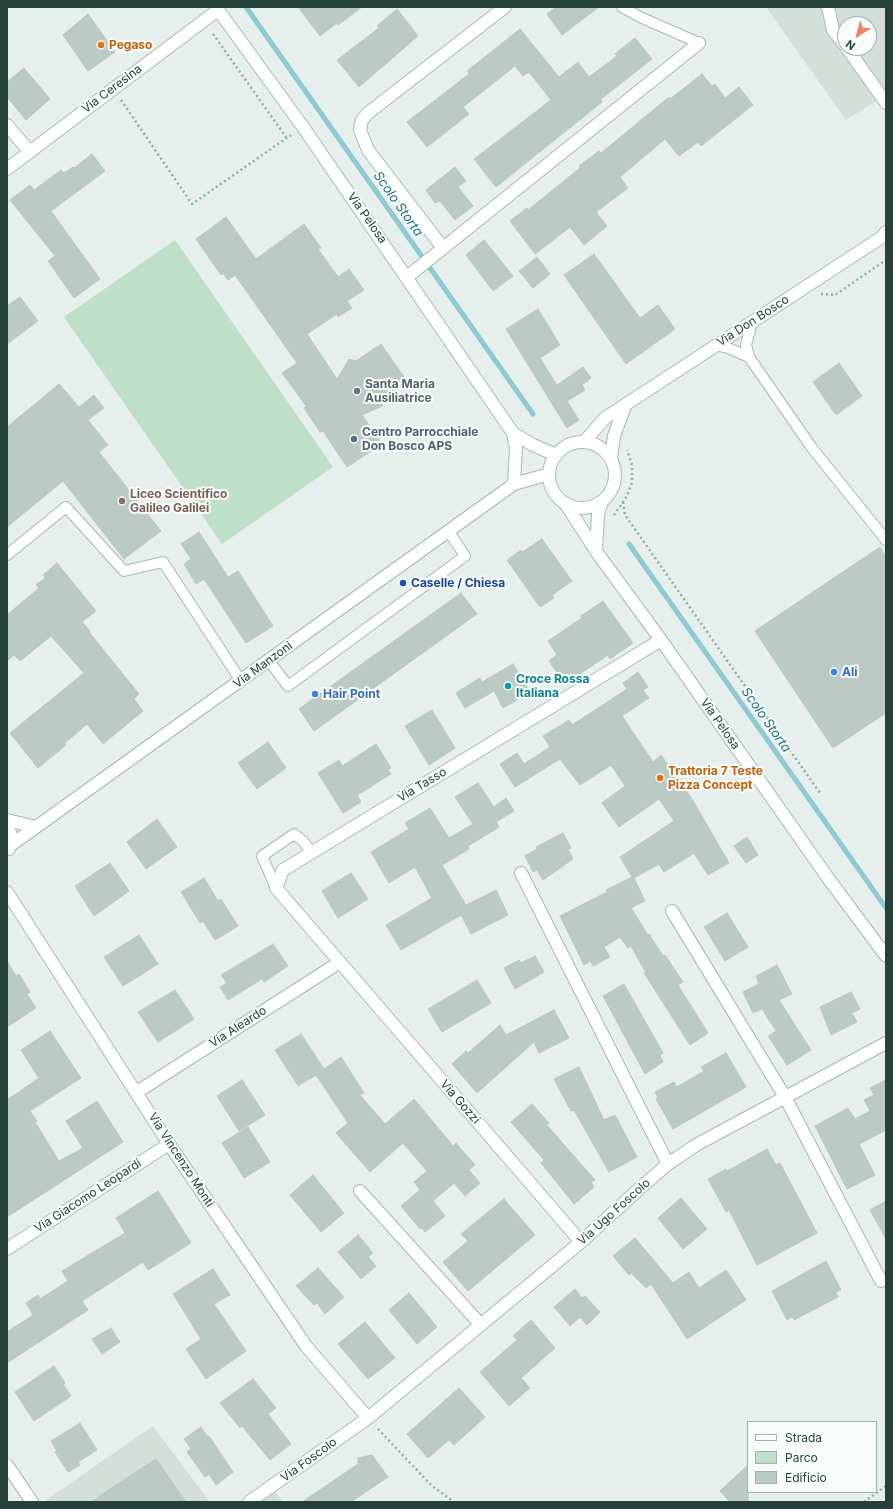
<!DOCTYPE html>
<style>
body{margin:0}
#map{position:relative;width:893px;height:1509px;overflow:hidden;background:#e6efeb;font-family:Inter,sans-serif}
canvas{display:block}
.frame{position:absolute;inset:0;border:8px solid #24423a;pointer-events:none}
.legend{position:absolute;left:747px;top:1421px;width:130px;height:72px;box-sizing:border-box;background:#f7fbf9;border:1px solid #a3b1ad;margin:0;padding:5px 7px;list-style:none;font-size:12px;color:#24423a}
.legend li{display:flex;align-items:center;gap:8px;height:20px}
.legend b{width:20px;border:1px solid #a3b1ad}
.north{position:absolute;left:837px;top:16px;width:40px;height:40px;box-sizing:border-box;background:#f7fbf9;border:1px solid #a3b1ad;border-radius:50%;rotate:216deg;font-size:11px;font-weight:700;line-height:16px;text-align:center;color:#24423a}
.north::after{content:'';display:block;margin:auto;width:14px;height:18px;background:#f4845f;clip-path:polygon(50% 0,100% 100%,50% 72%,0 100%)}
</style>
<div id="map">
<canvas width="893" height="1509"></canvas>
<div class="frame"></div>
<ul class="legend">
<li><b style="height:5px;background:#fff"></b>Strada</li>
<li><b style="height:11px;background:#bfe0c8"></b>Parco</li>
<li><b style="height:11px;background:#bbcac4"></b>Edificio</li>
</ul>
<div class="north">N</div>
</div>
<script>
const ctx = document.querySelector('canvas').getContext('2d');
ctx.lineJoin = 'round';
function fillPath(path, color) { ctx.fillStyle = color; ctx.fill(path, 'evenodd'); }
const poly = rows => new Path2D(rows.map(r => 'M' + r).join(''));
function strokePath(path, color, width, dash) { ctx.strokeStyle = color; ctx.lineWidth = width; ctx.lineCap = dash ? 'butt' : 'round'; ctx.setLineDash(dash || []); ctx.stroke(path); }
function label(font, color, halo, rows, align = 'center') {
  ctx.font = font + ' Inter,sans-serif'; ctx.lineWidth = 4; ctx.setLineDash([]); ctx.textBaseline = 'middle'; ctx.strokeStyle = halo; ctx.fillStyle = color; for (const [text, x, y, turn = 0] of rows) {
    ctx.save(); ctx.translate(x, y); ctx.rotate((+turn || 0) * Math.PI / 180); ctx.textAlign = isNaN(turn) ? turn : align; if (halo) ctx.strokeText(text, 0, 0); ctx.fillText(text, 0, 0); ctx.restore();
  }
}
fillPath(poly([
 [766,7,886,7,886,95,846,120],
 [845,24,869,24,869,48,845,48],
 [153,1426,210,1502,47,1502,46,1500],
 [271,1487,283,1502,249,1502]
]), '#d4dfda');
fillPath(poly([
 [175,240,333,467,222,544,64,317]
]), '#bfe0c8');
strokePath(poly([
 [246,7,533,414],
 [629,544,886,908]
]), '#8ec9d4', 5);
const building = poly([
 [298,7,362,7,338,25,337,23,320,36,298,7],
 [556,7,599,7,562,35,547,14,556,7],
 [397,9,418,36,359,87,337,60,379,28,377,26,397,9],
 [88,14,115,52,88,71,63,35,88,14],
 [520,29,559,77,578,62,589,77,617,56,615,54,635,38,652,59,601,99,602,102,496,187,474,159,551,100,529,72,523,76,515,66,463,107,469,114,427,147,407,122,469,74,467,71,520,29],
 [24,68,50,99,26,120,7,97,7,82,24,68],
 [702,74,712,86,715,84,725,98,739,87,753,105,701,146,698,142,679,156,665,139,620,177,628,188,596,212,607,226,584,245,570,227,535,254,510,221,527,208,528,210,580,168,579,166,599,151,601,153,669,97,670,99,702,74],
 [92,154,105,171,51,211,100,279,74,298,48,261,55,256,10,200,30,185,34,190,61,170,64,173,73,167,74,168,92,154],
 [455,167,466,181,458,187,473,206,455,220,440,201,435,203,426,190,455,167],
 [226,217,256,259,304,224,321,248,318,249,338,277,349,269,364,290,347,301,352,308,338,317,337,314,307,334,337,379,349,359,356,361,381,344,407,381,384,398,382,406,362,415,382,444,347,467,323,431,320,432,304,408,306,406,282,373,297,363,235,275,228,280,223,273,221,275,196,239,226,217],
 [484,240,513,276,493,291,466,255,484,240],
 [594,254,640,318,658,305,675,329,626,364,564,275,594,254],
 [537,257,550,274,533,288,519,271,537,257],
 [20,297,38,321,7,344,7,306,20,297],
 [538,309,560,345,540,358,557,385,583,367,591,378,582,385,585,390,567,401,579,420,567,428,506,329,538,309],
 [839,363,862,396,836,415,813,382,839,363],
 [59,384,79,407,94,395,104,408,88,420,108,445,99,452,161,531,124,559,63,481,7,527,7,427,59,384],
 [199,532,228,577,238,571,273,626,246,643,204,579,196,584,184,564,191,559,181,544,199,532],
 [542,539,572,581,552,595,554,598,540,607,507,560,521,550,522,552,542,539],
 [880,547,886,557,886,713,833,748,755,631,880,547],
 [57,563,96,611,82,622,90,631,89,632,139,694,134,699,143,711,103,744,87,724,65,743,66,745,38,768,10,733,84,673,51,636,20,661,14,655,7,661,7,615,39,588,36,585,45,578,43,575,57,563],
 [461,593,477,614,314,731,299,709,461,593],
 [603,601,633,643,610,659,608,655,565,684,549,661,557,655,548,641,582,618,581,616,603,601],
 [513,664,530,692,503,708,494,691,465,708,456,693,480,678,482,682,513,664],
 [638,672,648,687,643,690,649,698,622,716,653,762,661,755,692,799,729,863,708,875,694,853,664,872,659,864,634,878,645,901,631,908,648,935,649,934,663,956,665,955,683,982,678,985,708,1033,690,1045,644,973,646,973,631,946,628,948,620,937,604,947,610,957,593,966,591,961,584,965,560,916,607,892,606,890,632,877,620,857,674,821,659,799,619,827,602,803,625,786,611,765,580,785,560,759,515,787,500,764,517,753,524,764,550,747,543,736,569,720,572,725,627,689,623,683,638,672],
 [432,710,455,748,429,765,405,726,432,710],
 [268,742,286,768,257,789,238,763,268,742],
 [376,744,391,768,388,769,391,774,359,794,357,795,361,802,343,813,318,773,339,760,342,766,376,744],
 [478,783,494,807,506,798,514,811,496,822,499,827,468,846,469,849,442,865,466,905,496,890,508,915,471,934,461,915,401,950,386,925,432,898,415,867,389,883,371,852,409,829,405,823,430,808,449,838,473,824,455,797,478,783],
 [157,819,177,847,146,869,127,842,157,819],
 [563,833,571,848,568,849,573,859,543,880,537,870,533,872,525,856,537,849,536,847,563,833],
 [747,837,758,855,746,863,734,846,747,837],
 [110,863,129,891,94,916,75,886,110,863],
 [351,873,368,899,338,918,322,891,351,873],
 [204,878,218,901,221,899,238,926,215,940,203,921,200,923,181,892,204,878],
 [727,913,748,947,725,961,704,927,727,913],
 [139,935,158,964,123,986,104,957,139,935],
 [273,944,288,966,264,982,262,979,228,1000,220,987,227,983,221,975,273,944],
 [535,956,544,972,515,989,504,968,519,960,521,963,535,956],
 [7,961,16,976,19,974,30,992,27,994,36,1008,7,1027,7,961],
 [777,965,792,994,779,1000,811,1050,787,1065,768,1036,776,1031,762,1009,753,1013,743,992,759,984,756,976,777,965],
 [477,980,491,1003,442,1032,428,1009,477,980],
 [624,984,663,1053,660,1055,663,1062,645,1074,603,996,624,984],
 [175,990,194,1019,158,1042,138,1012,175,990],
 [851,992,860,1009,852,1013,857,1022,831,1035,820,1007,851,992],
 [554,1010,569,1038,539,1053,534,1042,477,1093,452,1064,466,1051,468,1053,500,1025,506,1035,554,1010],
 [50,1031,81,1078,30,1111,37,1121,35,1122,59,1161,83,1148,66,1121,97,1101,123,1142,7,1217,7,1100,39,1078,21,1050,50,1031],
 [301,1034,324,1069,341,1057,364,1093,360,1095,385,1124,414,1099,449,1141,453,1146,456,1143,475,1165,469,1170,480,1183,465,1196,454,1183,433,1201,445,1216,425,1232,421,1227,420,1229,401,1206,420,1190,414,1182,427,1171,403,1143,370,1172,336,1133,348,1123,316,1075,298,1086,275,1050,301,1034],
 [726,1053,746,1087,673,1129,656,1099,658,1098,655,1092,674,1082,677,1087,704,1071,701,1067,726,1053],
 [579,1067,604,1120,615,1115,637,1157,609,1172,574,1110,571,1111,554,1079,579,1067],
 [242,1080,265,1115,239,1131,217,1096,242,1080],
 [886,1080,886,1130,859,1144,875,1175,847,1189,815,1126,848,1108,855,1119,870,1111,864,1100,874,1095,870,1088,886,1080],
 [532,1104,549,1123,546,1124,595,1180,591,1182,594,1187,574,1204,541,1163,544,1160,511,1122,532,1104],
 [248,1127,270,1162,244,1178,222,1143,248,1127],
 [767,1149,776,1165,780,1163,817,1233,757,1265,729,1210,726,1212,708,1179,726,1169,727,1171,767,1149],
 [313,1175,344,1213,321,1232,290,1195,313,1175],
 [158,1191,191,1243,148,1270,143,1262,82,1301,88,1310,7,1363,7,1332,33,1315,26,1303,38,1295,40,1299,68,1281,62,1271,125,1233,116,1218,158,1191],
 [681,1198,707,1229,683,1249,658,1218,681,1198],
 [504,1199,535,1235,468,1291,443,1262,468,1241,461,1234,504,1199],
 [886,1201,886,1239,870,1210,886,1201],
 [358,1235,373,1253,368,1257,376,1266,361,1279,338,1252,358,1235],
 [635,1238,673,1283,689,1272,699,1288,726,1270,746,1300,687,1339,651,1284,646,1288,631,1273,629,1275,613,1256,635,1238],
 [826,1261,841,1290,836,1292,838,1297,794,1320,792,1317,787,1320,772,1291,826,1261],
 [318,1268,344,1297,325,1314,317,1303,314,1305,296,1286,318,1268],
 [213,1269,230,1295,214,1304,246,1351,206,1379,186,1349,201,1339,173,1294,213,1269],
 [575,1289,582,1298,585,1296,600,1312,587,1325,580,1317,570,1326,554,1307,575,1289],
 [409,1293,437,1327,417,1344,389,1310,409,1293],
 [531,1320,555,1348,521,1378,530,1388,509,1406,480,1372,517,1340,513,1336,531,1320],
 [365,1322,395,1358,368,1379,338,1344,365,1322],
 [111,1328,120,1342,102,1354,92,1339,111,1328],
 [54,1366,65,1383,63,1384,71,1396,34,1421,15,1392,54,1366],
 [253,1379,276,1408,268,1414,291,1444,270,1460,242,1426,240,1428,220,1403,253,1379],
 [459,1388,485,1417,454,1445,449,1440,428,1458,407,1434,459,1388],
 [80,1423,97,1450,78,1462,80,1465,68,1472,55,1452,57,1451,51,1441,80,1423],
 [201,1427,208,1437,209,1436,233,1472,216,1485,209,1474,205,1477,187,1452,191,1449,184,1439,201,1427],
 [372,1455,388,1477,351,1502,302,1502,358,1464,358,1458,372,1455],
 [156,1459,186,1502,91,1502,116,1485,156,1459],
 [748,1465,748,1502,730,1502,720,1491,748,1465]
]);
fillPath(building, '#bbcac4');
strokePath(building, '#b8c9c2', 1);
const lane = poly([
 [622,7,640,17,699,43],
 [715,345,728,348,749,357,746,345,752,322],
 [749,357,812,448,886,540],
 [7,555,66,507,124,571,163,562,241,681],
 [269,661,288,686,465,556,449,532],
 [276,888,262,856,294,834,303,841,311,852]
]);
const street = poly([
 [7,125,29,151],
 [7,169,218,10],
 [443,248,368,150,360,130,362,120,368,113,505,7],
 [407,277,699,43],
 [513,433,516,448,514,484],
 [7,820,36,827],
 [7,824,12,838,9,849],
 [11,845,514,484,549,474],
 [521,873,668,1164],
 [7,892,169,1144,306,1346,368,1418],
 [672,911,785,1097,881,1281],
 [137,1092,340,962],
 [360,1191,481,1325],
 [581,1242,276,888,283,870,661,640],
 [7,1249,169,1144],
 [7,1465,32,1502],
 [249,1502,368,1418,581,1242,639,1189,668,1164,696,1145,886,1043]
]);
const secondary = poly([
 [216,7,303,127,513,433,533,445,556,455],
 [828,7,833,30,845,45],
 [847,48,886,103],
 [584,442,605,418,882,237,886,232],
 '549 475a33 33 0 1 1 66 0a33 33 0 1 1-66 0Z',
 [611,459,614,436,625,406],
 [565,503,598,554,661,640,828,878,886,956],
 [596,550,598,514,602,501]
]);
strokePath(lane, '#a8b8b2', 12);
strokePath(street, '#a8b8b2', 14);
strokePath(secondary, '#a4bbb3', 14);
strokePath(poly([
 [213,34,286,137],
 [121,100,192,204,291,135],
 [821,294,835,295,886,260],
 [623,502,625,515,820,793],
 [614,515,627,496,632,482,632,465,627,450],
 [378,1429,431,1485,454,1502],
 [864,1502,886,1486]
]), '#86b3a5', 2.5, [2, 3]);
strokePath(lane, '#fff', 10);
strokePath(street, '#fff', 12);
strokePath(secondary, '#fff', 12);
for (const [x, y, r, color] of [
 [101,45,4,"#e8710a"],
 [357,391,4,"#6b7280"],
 [354,439,4,"#5c6f8a"],
 [122,501,4,"#8d6e63"],
 [403,583,4,"#1a4fb4"],
 [834,672,4,"#3f7fe0"],
 [508,686,4,"#0f9aa8"],
 [315,694,4,"#3f7fe0"],
 [660,778,4,"#e8710a"]
]) { const dot = new Path2D(); dot.arc(x, y, r, 0, 2 * Math.PI); ctx.fillStyle = color; ctx.fill(dot); strokePath(dot, '#f7fbf9', 1.5); }
label('bold 12px', '#c56008', '#f7fbf9', [
 ["Pegaso",109,45],
 ["Trattoria 7 Teste",668,771],
 ["Pizza Concept",668,785]
], 'left');
label('12px', '#24423a', '#f7fbf9', [
 ["Via Ceresina",112,89,-37],
 ["Via Pelosa",367,218,55],
 ["Via Don Bosco",753,321,-33],
 ["Via Manzoni",263,665,-36],
 ["Via Pelosa",720,724,55],
 ["Via Tasso",422,785,-31],
 ["Via Aleardo",238,1027,-33],
 ["Via Gozzi",460,1102,49],
 ["Via Vincenzo Monti",181,1160,57],
 ["Via Giacomo Leopardi",88,1196,-33],
 ["Via Ugo Foscolo",614,1212,-42],
 ["Via Foscolo",309,1460,-36]
]);
label('bold 12px', '#5b616d', '#f7fbf9', [
 ["Santa Maria",365,384],
 ["Ausiliatrice",365,398]
], 'left');
label('bold 12px', '#4e5e75', '#f7fbf9', [
 ["Centro Parrocchiale",362,432],
 ["Don Bosco APS",362,446]
], 'left');
label('bold 12px', '#785e54', '#f7fbf9', [
 ["Liceo Scientifico",130,494],
 ["Galileo Galilei",130,508]
], 'left');
label('bold 12px', '#164399', '#f7fbf9', [
 ["Caselle / Chiesa",411,583]
], 'left');
label('bold 12px', '#366cbe', '#f7fbf9', [
 ["Ali",842,672],
 ["Hair Point",323,694]
], 'left');
label('bold 12px', '#0d838f', '#f7fbf9', [
 ["Croce Rossa",516,679],
 ["Italiana",516,693]
], 'left');
label('italic 13px', '#1c6f80', '#f7fbf9', [
 ["Scolo Storta",398,204,55],
 ["Scolo Storta",766,720,55]
]);
</script>
